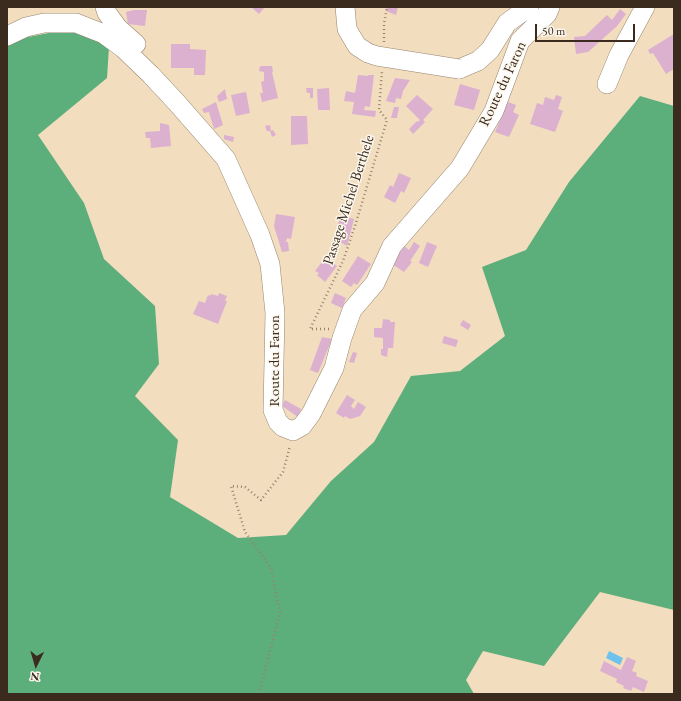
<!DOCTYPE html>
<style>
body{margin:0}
#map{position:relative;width:681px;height:701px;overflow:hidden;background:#f2ddbf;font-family:"EB Garamond",serif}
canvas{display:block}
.frame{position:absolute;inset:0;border:8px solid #3b2a1e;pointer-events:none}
.north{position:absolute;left:16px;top:645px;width:40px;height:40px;-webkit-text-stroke:3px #fbf7ec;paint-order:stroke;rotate:185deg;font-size:11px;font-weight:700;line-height:16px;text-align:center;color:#3b2a1e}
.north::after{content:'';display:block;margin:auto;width:14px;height:18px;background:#3b2a1e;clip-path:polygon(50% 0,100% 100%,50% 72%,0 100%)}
.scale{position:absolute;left:535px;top:24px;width:100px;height:18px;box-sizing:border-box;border:2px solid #3b2a1e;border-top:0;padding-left:5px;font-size:12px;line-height:14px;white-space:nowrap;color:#3b2a1e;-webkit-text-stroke:3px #fbf7ec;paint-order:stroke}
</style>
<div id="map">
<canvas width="681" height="701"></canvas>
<div class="frame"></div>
<div class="north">N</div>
<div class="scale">50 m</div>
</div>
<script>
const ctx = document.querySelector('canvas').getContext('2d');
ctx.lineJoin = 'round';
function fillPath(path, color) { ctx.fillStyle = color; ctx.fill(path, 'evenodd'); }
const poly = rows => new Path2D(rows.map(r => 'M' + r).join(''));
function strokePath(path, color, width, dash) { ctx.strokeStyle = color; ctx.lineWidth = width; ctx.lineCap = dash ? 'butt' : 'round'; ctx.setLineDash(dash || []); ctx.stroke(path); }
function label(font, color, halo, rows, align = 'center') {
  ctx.font = font + ' "EB Garamond",serif'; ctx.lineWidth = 3; ctx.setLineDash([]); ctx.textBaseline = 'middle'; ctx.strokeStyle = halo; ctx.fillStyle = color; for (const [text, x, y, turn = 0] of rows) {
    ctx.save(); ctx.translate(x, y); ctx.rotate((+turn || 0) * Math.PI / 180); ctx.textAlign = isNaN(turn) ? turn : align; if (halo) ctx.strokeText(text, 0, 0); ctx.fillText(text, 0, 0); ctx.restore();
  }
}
fillPath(poly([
 [54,32,83,33,109,47,107,78,38,135,84,203,104,259,155,306,159,364,135,396,178,440,170,497,238,538,286,535,331,481,374,442,411,376,460,371,505,336,482,267,526,250,569,182,640,96,674,106,674,610,600,592,544,666,483,651,466,680,474,694,7,694,7,46,23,38]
]), '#5cae7b');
fillPath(poly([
 [609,651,623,658,620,665,606,658]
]), '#6fc2eb');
fillPath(poly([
 [251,7,265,7,259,14],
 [387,7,398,7,396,15,386,11],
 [620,9,626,14,617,26,588,52,576,54,574,37,585,36,607,15,612,20],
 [134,10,147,10,145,26,128,24,126,12],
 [674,34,674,69,666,74,653,53,650,54,648,50],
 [171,44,190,44,190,49,206,50,205,75,194,75,194,68,171,68],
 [260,66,272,66,273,72,272,72,278,98,262,102,260,93,263,93,261,82,264,81,264,72,259,71],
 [358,75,368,76,368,75,374,75,370,107,365,106,364,110,376,111,375,117,352,114,354,102,344,101,346,91,355,93],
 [395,78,410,80,403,91,401,99,396,98,395,103,386,101],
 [460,84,480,90,474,110,454,105],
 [306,88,313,88,313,98,310,98,310,93,307,93],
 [329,88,330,110,318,110,317,89],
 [225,89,227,99,219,102,217,96],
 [246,92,250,113,236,116,231,95],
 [417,95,433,109,423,120,425,122,413,134,409,129,417,121,418,122,420,120,406,106],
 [556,95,562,97,558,109,563,111,555,132,530,124,537,103,543,105,545,97,554,100],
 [216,102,223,125,214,129,209,112,204,113,202,109],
 [508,102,516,105,513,112,519,115,509,137,495,132],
 [394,107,399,107,397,118,391,118],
 [291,116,307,116,308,144,291,145],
 [160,123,169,125,171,146,151,148,150,138,146,138,145,132,160,131],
 [270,125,271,131,273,130,276,135,272,137,270,131,267,131,265,126],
 [224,135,234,137,233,142,224,139],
 [399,173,411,178,404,193,401,191,395,203,384,197,390,185,393,187],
 [276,214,295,217,291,239,287,238,286,242,288,242,289,251,282,252,274,226],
 [341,215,354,219,347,246,334,238],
 [414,242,420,246,410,261,412,262,404,272,392,264,404,246,409,250],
 [427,242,437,246,428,267,419,263],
 [358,256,371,264,357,285,354,283,351,287,342,281],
 [325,258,337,266,325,282,317,275,319,273,315,271],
 [219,293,227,296,225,301,227,301,218,324,193,314,199,301,205,303,208,295,210,296,211,294,218,296],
 [335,293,346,298,342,308,331,303],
 [383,319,390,320,390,322,395,322,393,348,388,348,387,357,381,355,381,349,383,349,383,338,374,337,374,328,382,328],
 [463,320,471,325,468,330,460,325],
 [444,336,458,340,456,347,442,343],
 [322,337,332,339,318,373,310,370],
 [353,352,357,353,354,363,349,362],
 [347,395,355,400,351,406,354,409,358,402,366,407,360,416,350,419,345,416,344,418,336,413],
 [285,400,301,409,298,417,282,406],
 [627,657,636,661,632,671,637,673,636,676,648,681,644,692,633,687,631,691,623,688,624,686,616,682,617,679,600,671,604,661,621,670]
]), '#dcb0cf');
const minor = poly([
 [105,7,107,13,118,28,136,44],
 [345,7,347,29,357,46,368,53],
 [7,36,26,27,44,23,76,23,104,34,123,48,151,75,177,103,226,159,260,235,270,264,275,313,273,410,278,422,283,427,293,431,302,426,311,414,334,368,342,338,352,310,375,283,392,246,460,168,494,111,520,41,547,14,550,7],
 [459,69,478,61,490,50,507,23,529,7],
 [607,84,619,55,645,7]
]);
strokePath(minor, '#96846e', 20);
strokePath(poly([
 [384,42,384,24,387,7],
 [329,329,310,329,343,261,355,226,387,120,379,110,382,71],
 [259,694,280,612,271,568,245,532,231,486,245,487,261,500,283,472,290,446]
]), '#96846e', 2.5, [1, 3]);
strokePath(minor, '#fff', 19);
const minorBridge = poly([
 [368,53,377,56,459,69]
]);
strokePath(minorBridge, '#96846e', 20, []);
strokePath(minorBridge, '#fff', 19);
label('15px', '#3b2a1e', '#fbf7ec', [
 ["Route du Faron",503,84,-65],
 ["Passage Michel Berthele",349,200,-72],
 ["Route du Faron",275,361,-90]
]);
</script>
